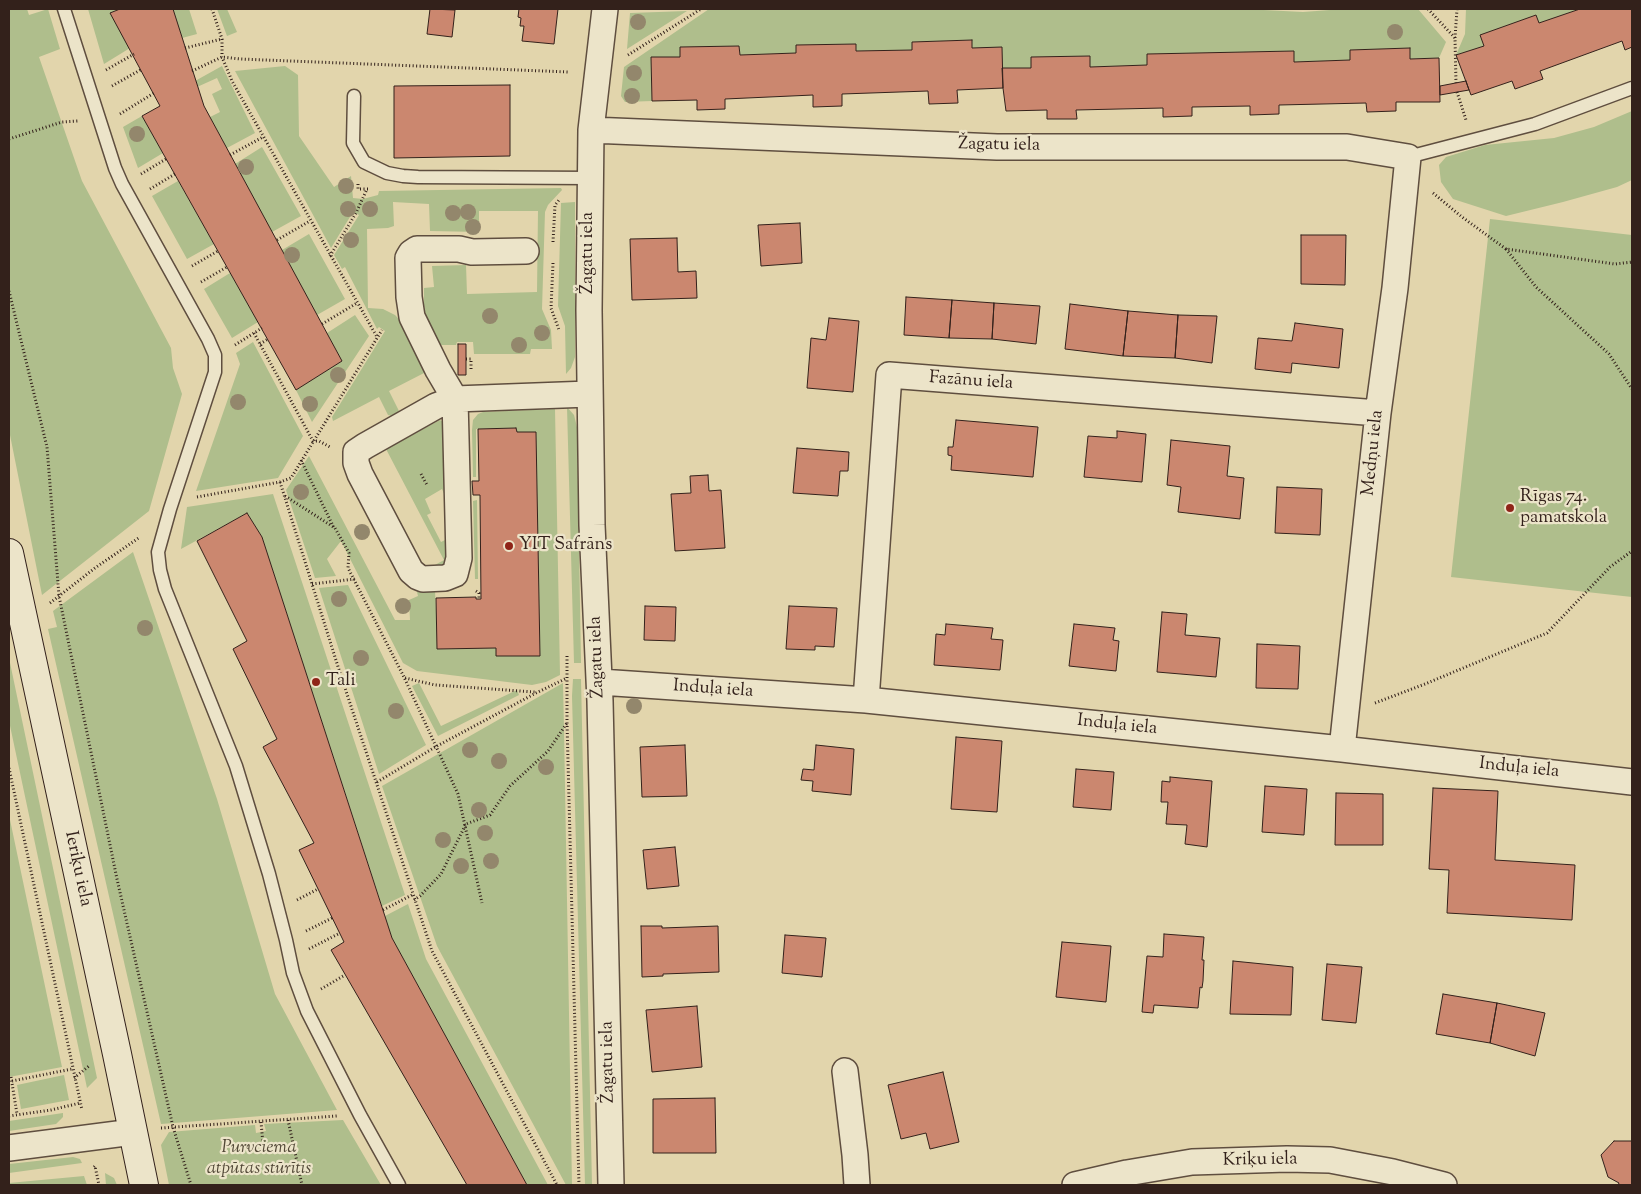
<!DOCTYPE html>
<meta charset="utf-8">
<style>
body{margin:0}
#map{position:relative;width:1641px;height:1194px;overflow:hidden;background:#e2d5ac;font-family:"Sorts Mill Goudy",serif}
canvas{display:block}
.frame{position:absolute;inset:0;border:10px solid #33211b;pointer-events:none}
</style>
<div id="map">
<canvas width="1641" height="1194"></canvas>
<div class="frame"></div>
</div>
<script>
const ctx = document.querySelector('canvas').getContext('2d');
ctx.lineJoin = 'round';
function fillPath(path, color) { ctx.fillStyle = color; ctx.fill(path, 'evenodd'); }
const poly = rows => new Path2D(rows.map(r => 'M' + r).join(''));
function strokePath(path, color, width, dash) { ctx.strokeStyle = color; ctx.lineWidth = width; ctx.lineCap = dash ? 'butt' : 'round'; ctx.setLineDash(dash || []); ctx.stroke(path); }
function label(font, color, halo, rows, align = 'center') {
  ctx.font = font + ' "Sorts Mill Goudy",serif'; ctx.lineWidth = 4.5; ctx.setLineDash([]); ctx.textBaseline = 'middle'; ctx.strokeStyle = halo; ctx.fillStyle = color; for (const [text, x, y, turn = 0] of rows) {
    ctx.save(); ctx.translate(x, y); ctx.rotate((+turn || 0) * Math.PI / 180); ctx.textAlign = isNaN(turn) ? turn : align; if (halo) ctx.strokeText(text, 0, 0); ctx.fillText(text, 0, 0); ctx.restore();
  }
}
fillPath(poly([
 [9,9,27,9,29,15,48,9,60,49,39,57,82,181,171,348,173,368,182,394,149,511,42,595,9,430],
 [88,9,120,9,111,13,130,48,104,64],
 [173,9,189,9,197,34,182,38],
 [217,9,227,9,237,32,227,36],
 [709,9,1244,9,1303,12,1343,9,1418,9,1446,42,1439,58,1410,59,1410,48,1350,50,1350,60,1294,62,1294,51,1147,54,1147,65,1090,67,1090,56,1031,57,1031,68,1002,68,972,48,972,40,912,42,912,50,856,51,856,44,796,45,796,53,740,55,739,46,680,47,680,57,651,57,652,101,625,102,621,96,624,67],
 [1466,9,1580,9,1539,23,1536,15,1480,35,1484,46,1456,55,1465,34],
 [687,11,627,49,630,13],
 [222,66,255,133,227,148,210,117,220,112,212,94,222,89,217,78,197,87,195,81],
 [285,66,298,75,299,136,334,187,351,176,353,198,363,199,378,195,379,191,561,188,562,190,548,205,545,212,542,309,551,330,552,349,531,349,530,354,474,354,473,342,457,342,456,345,438,345,426,319,424,305,424,288,434,287,432,266,466,265,467,294,537,292,538,211,479,211,479,232,430,231,429,204,393,202,394,226,388,228,367,229,368,308,383,309,395,315,400,320,426,372,389,391,399,411,397,413,392,416,388,415,379,397,333,421,332,417,385,331,379,327,377,329,345,267,342,269,334,255,359,215,353,212,331,248,235,71],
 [1632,111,1632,180,1617,187,1563,202,1506,216,1453,199,1441,182,1439,165,1446,157,1485,145,1554,138,1594,127],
 [142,116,163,153,138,168,123,127],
 [262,147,301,216,272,232,235,164],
 [178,181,214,244,187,259,152,196],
 [575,202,575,357,571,368,566,374,565,326,558,306,561,203],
 [1490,219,1632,235,1632,597,1451,577],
 [309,234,345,299,317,315,282,250],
 [230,273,258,322,232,338,204,289],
 [355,315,369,336,312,422,296,390,342,361,327,333],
 [253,342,303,436,278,478,196,491,240,364,236,353],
 [567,407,574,415,577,427,581,663,574,663],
 [555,409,560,675,546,682,532,685,417,671,403,663,341,541,327,559,336,576,315,578,286,490,309,456,395,620,410,620,409,600,418,596,417,592,435,591,438,649,496,648,497,656,540,656,536,432,517,432,516,428,476,429,476,477,473,477,472,430,473,420,478,414,483,412],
 [440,420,446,424,448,503,442,489,425,499,431,513,427,515,441,542,447,539,447,568,424,571,444,560,386,449],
 [273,494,405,895,382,906,262,537,247,513,181,549,187,507],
 [477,500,478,579,475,579,473,501],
 [133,552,217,799,275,994,337,1110,161,1124,48,629,57,627,53,611],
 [348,585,426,745,379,774,319,588],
 [9,658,97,1078,87,1088,9,721],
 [573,679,581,679,592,1185,585,1185,572,696],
 [419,683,441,726,517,690,519,695,438,736,412,686],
 [563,683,564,729,572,1185,566,1185,437,946,382,786],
 [9,815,62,1067,9,1077],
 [408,904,426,959,548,1185,527,1185,392,938,385,916],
 [64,1075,69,1100,21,1109,17,1085],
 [63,1113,63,1117,56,1124,9,1131,9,1121],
 [343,1120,381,1185,169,1185,161,1145,169,1132,255,1125,256,1133,266,1131,264,1124],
 [73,1157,80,1159,82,1163,9,1173,9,1164],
 [105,1173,114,1178,117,1185,106,1185],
 [84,1176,87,1185,9,1185,9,1183]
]), '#afbe8c');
const building = poly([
 [120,9,173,9,204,106,342,361,296,390,142,116,160,106,110,13,120,9],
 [430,9,455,10,452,37,427,34,430,9],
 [519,9,558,9,554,44,522,41,524,26,520,26,521,18,518,17,519,9],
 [1580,9,1632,9,1632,47,1625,50,1622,41,1540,71,1543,79,1515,89,1512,81,1471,95,1456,55,1484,46,1480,35,1536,15,1539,23,1580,9],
 [972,40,972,48,1002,47,1003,88,957,90,958,103,929,104,928,91,842,94,842,106,813,107,813,95,725,99,725,109,697,110,697,100,652,101,651,57,680,57,680,47,739,46,740,55,796,53,796,45,856,44,856,51,912,50,912,42,972,40],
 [1410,48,1410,59,1439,58,1440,102,1396,102,1396,111,1367,112,1366,103,1279,105,1279,114,1250,115,1250,106,1192,107,1192,116,1163,117,1163,108,1076,110,1077,119,1047,119,1047,110,1006,111,1003,88,1002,68,1031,68,1031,57,1090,56,1090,67,1147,65,1147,54,1294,51,1294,62,1350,60,1350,50,1410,48],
 [1466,81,1469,90,1440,95,1440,86,1466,81],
 [510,85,510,156,394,158,394,86,510,85],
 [800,223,802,263,761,266,758,225,800,223],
 [1301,235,1346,235,1345,285,1301,284,1301,235],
 [677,238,678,272,696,271,697,298,632,300,630,239,677,238],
 [906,297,952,300,949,338,904,335,906,297],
 [952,300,994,303,992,339,949,338,952,300],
 [994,303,1040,306,1036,344,992,339,994,303],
 [1070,304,1128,311,1123,356,1065,349,1070,304],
 [1128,311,1178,315,1175,358,1123,356,1128,311],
 [1178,315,1217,316,1212,363,1175,358,1178,315],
 [829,318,859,321,853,392,807,388,811,338,826,340,829,318],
 [1295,323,1343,329,1339,368,1292,363,1291,373,1255,369,1258,338,1292,341,1295,323],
 [458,344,466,344,466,375,458,375,458,344],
 [956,420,1038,427,1033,477,951,470,952,456,948,455,948,447,953,447,956,420],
 [516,428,517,432,536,432,540,656,496,656,496,648,437,649,436,598,476,597,476,599,481,599,480,495,473,495,472,481,479,481,478,429,516,428],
 [1117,431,1146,434,1142,482,1084,477,1088,436,1117,438,1117,431],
 [1171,440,1230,446,1227,476,1244,478,1240,519,1178,512,1181,487,1167,485,1171,440],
 [797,448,849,452,848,471,840,471,838,496,793,493,797,448],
 [708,475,709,491,721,490,725,548,675,551,671,494,691,493,690,476,708,475],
 [1277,487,1322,489,1320,535,1275,533,1277,487],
 [247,513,262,537,392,938,527,1185,467,1185,331,950,344,942,299,850,314,843,263,747,277,739,233,649,247,641,197,541,247,513],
 [645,606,676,607,675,641,644,640,645,606],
 [789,606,837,608,834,647,815,646,815,650,786,649,789,606],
 [1162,612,1187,614,1185,635,1220,638,1216,677,1157,672,1162,612],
 [946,624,993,628,991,639,1003,640,1000,670,934,665,936,634,945,635,946,624],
 [1074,624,1115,628,1113,640,1119,641,1116,671,1069,666,1074,624],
 [1257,644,1300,646,1298,689,1256,688,1257,644],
 [956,737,1002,741,997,812,951,809,956,737],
 [685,745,687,796,642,797,640,747,685,745],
 [816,745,854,749,851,795,812,791,813,781,801,780,803,769,814,770,816,745],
 [1076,769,1114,772,1111,810,1073,807,1076,769],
 [1170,777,1212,781,1207,847,1185,844,1187,825,1166,824,1168,802,1161,802,1162,781,1170,782,1170,777],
 [1265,786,1307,789,1304,835,1262,832,1265,786],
 [1433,788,1498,791,1495,860,1575,865,1572,920,1447,913,1449,870,1429,869,1433,788],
 [1336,793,1383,794,1383,845,1335,845,1336,793],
 [675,847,679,886,647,889,643,850,675,847],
 [641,926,662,926,662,928,718,926,719,972,663,974,663,976,642,977,641,926],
 [1164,934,1204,937,1202,960,1204,960,1203,981,1202,988,1200,987,1198,1008,1154,1005,1153,1013,1142,1012,1147,956,1163,957,1164,934],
 [785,935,826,938,822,977,782,973,785,935],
 [1062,942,1111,946,1106,1002,1056,997,1062,942],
 [1233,961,1293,967,1291,1015,1230,1014,1233,961],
 [1327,964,1362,967,1356,1023,1322,1020,1327,964],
 [1443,994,1497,1003,1490,1043,1436,1034,1443,994],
 [1497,1003,1545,1013,1535,1056,1490,1043,1497,1003],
 [697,1006,702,1067,652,1072,646,1010,697,1006],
 [943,1072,959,1142,930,1149,926,1133,901,1139,888,1085,943,1072],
 [715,1098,716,1153,653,1153,653,1099,715,1098],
 [1614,1141,1632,1141,1632,1185,1618,1185,1619,1183,1608,1177,1601,1155,1614,1141]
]);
fillPath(building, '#cb876f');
strokePath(building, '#33211b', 1);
const lane = poly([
 [64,9,115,168,122,184,208,339,215,355,215,372,170,509,158,552,160,570,165,589,236,766,269,874,286,940,293,973,307,1011,360,1115,399,1185],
 [354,96,353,143,364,162,387,173,403,176,418,177,590,178],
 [1408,157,1535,124,1632,88]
]);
const street = poly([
 [605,9,591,130,589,310,592,525,600,701,611,1185],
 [591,130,997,147,1347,147,1408,157,1395,288,1378,413,1342,749],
 [526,251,472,252,459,249,417,249,411,253,408,258,409,297,412,317,438,370,455,399,459,558,455,574,445,578,423,579,418,577,411,571,360,474,356,463,356,452,365,446,436,406,455,399,589,394],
 [600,682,866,700,1342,749,1632,782],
 [866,700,889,375,1378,413],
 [845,1071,855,1155,857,1185],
 [9,1148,133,1132],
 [1075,1185,1127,1173,1192,1162,1287,1159,1330,1160,1393,1172,1444,1185]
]);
const secondary = poly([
 [9,553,117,1054,144,1185]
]);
strokePath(lane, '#5f4e3f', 15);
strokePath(street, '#5f4e3f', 28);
strokePath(secondary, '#33211b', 30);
strokePath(poly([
 [212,9,222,39,222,57,232,81,377,337],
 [1428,9,1455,38,1456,83],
 [1455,38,1457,9],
 [185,48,222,39],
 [628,55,701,9],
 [106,70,134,54],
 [192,71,222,57,240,59,569,72],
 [112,86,142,69],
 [1457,92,1466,120],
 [120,114,154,93],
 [9,139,62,122,78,121],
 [230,155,263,137],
 [141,174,166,159],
 [358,184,358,189,369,189],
 [150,189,175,174],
 [1433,193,1462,217,1506,249,1615,264,1632,262],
 [277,240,310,221],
 [553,242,555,205,559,200],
 [1506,249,1536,287,1609,354,1632,389],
 [330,256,356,213,367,189],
 [553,263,551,308,559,330],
 [192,266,218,251],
 [201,282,227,267],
 [9,291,47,447,59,596,117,879,173,1127,191,1185],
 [322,324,357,303],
 [254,333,313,441,319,441,330,447],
 [260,344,268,339],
 [235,345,262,328],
 [466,359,471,359,471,369],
 [301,460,334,528],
 [421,474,427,485],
 [280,482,340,673,432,951,557,1185],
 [285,496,335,528,349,553,348,568,404,677,458,794,482,903],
 [197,497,280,482,291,478,382,330],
 [312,584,355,579],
 [476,591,479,593,479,599],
 [50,603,95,568,140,537],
 [567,656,567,722,579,1185],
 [405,678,435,685,535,692],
 [1375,703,1425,684,1547,633,1610,567,1632,551],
 [9,768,82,1110],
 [377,782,437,746,536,693,567,678],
 [297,900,318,889],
 [414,900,420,896,441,874,466,824,490,815,510,786,548,751,567,723],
 [383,910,412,895],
 [306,931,332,918],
 [309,949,340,933],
 [321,989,345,975],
 [11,1077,17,1114],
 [74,1078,89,1066],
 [12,1081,72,1069],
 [9,1116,51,1110,80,1103],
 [288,1120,302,1185],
 [261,1122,263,1144],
 [161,1128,337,1116],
 [94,1167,95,1166,99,1185]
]), '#33211b', 3, [1, 2.5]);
strokePath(lane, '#ece4c9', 12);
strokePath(street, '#ece4c9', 25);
strokePath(secondary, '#ece4c9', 28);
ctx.fillStyle = '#93876c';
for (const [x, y] of [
 [638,22],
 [1395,32],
 [634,73],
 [632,96],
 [137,134],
 [246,167],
 [346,186],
 [348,209],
 [370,209],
 [468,212],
 [453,213],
 [473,227],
 [351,240],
 [292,255],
 [490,316],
 [542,333],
 [519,345],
 [338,375],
 [238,402],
 [310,404],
 [301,492],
 [362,532],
 [339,599],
 [403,606],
 [145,628],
 [361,658],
 [634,706],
 [396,711],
 [470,750],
 [499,761],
 [546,767],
 [479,810],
 [485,833],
 [443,840],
 [491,861],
 [461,866]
]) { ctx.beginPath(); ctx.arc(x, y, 8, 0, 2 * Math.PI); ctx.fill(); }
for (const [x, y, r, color] of [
 [1510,508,5,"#8f2418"],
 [509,546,5,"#8f2418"],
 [316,682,5,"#8f2418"]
]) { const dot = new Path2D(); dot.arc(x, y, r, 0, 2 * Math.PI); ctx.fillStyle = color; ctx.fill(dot); strokePath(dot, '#ece4c9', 2); }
label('18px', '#33211b', '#ece4c9', [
 ["Žagatu iela",999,146,1],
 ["Žagatu iela",589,253,-90],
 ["Fazānu iela",971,382,4],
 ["Medņu iela",1374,453,-84],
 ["Žagatu iela",598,657,-92],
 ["Induļa iela",713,690,4],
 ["Induļa iela",1117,726,6],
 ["Induļa iela",1519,769,6],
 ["Ieriķu iela",77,869,78],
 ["Žagatu iela",609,1062,-91],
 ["Kriķu iela",1260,1161,-1]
]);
label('18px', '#33211b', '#ece4c9', [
 ["Rīgas 74.",1520,498],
 ["pamatskola",1520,519],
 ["YIT Safrāns",519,546],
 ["Tali",326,682]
], 'left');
label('italic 18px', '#524837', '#ece4c9', [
 ["Purvciema",259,1149],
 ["atpūtas stūrītis",259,1170]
]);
</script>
